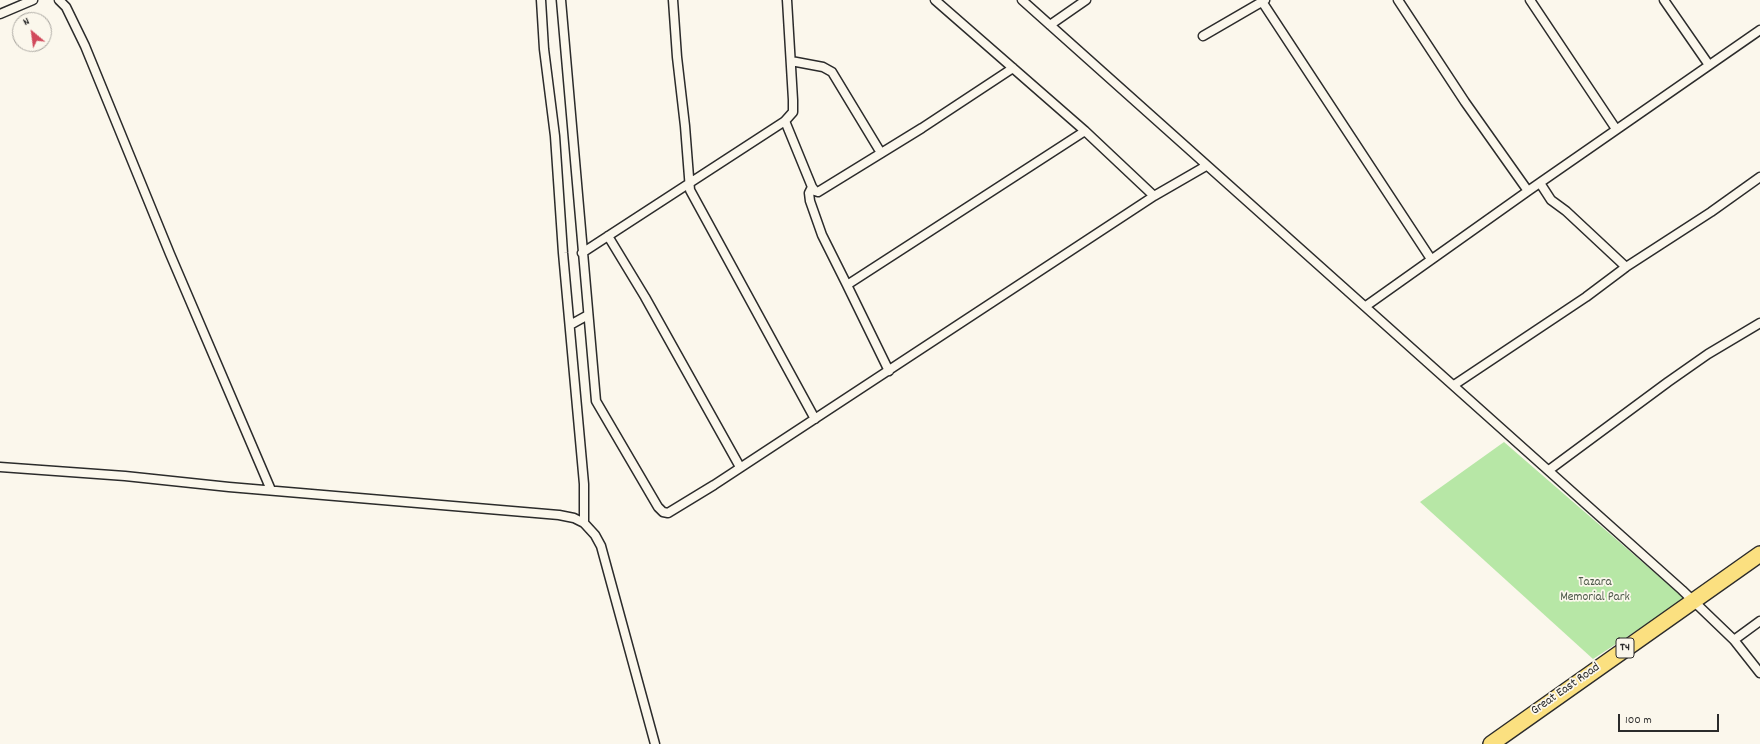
<!DOCTYPE html>
<style>
body{margin:0}
#map{position:relative;width:1760px;height:744px;overflow:hidden;background:#fbf7ec;font-family:Dekko,sans-serif}
canvas{display:block}
.north{position:absolute;left:12px;top:12px;width:40px;height:40px;box-sizing:border-box;background:#fbf7ec;border:1px solid #a8a59f;border-radius:50%;rotate:331deg;font-size:11px;font-weight:700;line-height:16px;text-align:center;color:#2b2b2b}
.north::after{content:'';display:block;margin:auto;width:14px;height:18px;background:#d1495b;clip-path:polygon(50% 0,100% 100%,50% 72%,0 100%)}
.scale{position:absolute;left:1618px;top:714px;width:101px;height:18px;box-sizing:border-box;border:2px solid #2b2b2b;border-top:0;padding-left:5px;font-size:12px;line-height:14px;white-space:nowrap;color:#2b2b2b;-webkit-text-stroke:3px #fbf7ec;paint-order:stroke}
</style>
<div id="map">
<canvas width="1760" height="744"></canvas>
<div class="north">N</div>
<div class="scale">100 m</div>
</div>
<script>
const ctx = document.querySelector('canvas').getContext('2d');
ctx.lineJoin = 'round';
function fillPath(path, color) { ctx.fillStyle = color; ctx.fill(path, 'evenodd'); }
const poly = rows => new Path2D(rows.map(r => 'M' + r).join(''));
function strokePath(path, color, width, dash) { ctx.strokeStyle = color; ctx.lineWidth = width; ctx.lineCap = dash ? 'butt' : 'round'; ctx.setLineDash(dash || []); ctx.stroke(path); }
function label(font, color, halo, rows, align = 'center') {
  ctx.font = font + ' Dekko,sans-serif'; ctx.lineWidth = 3.5; ctx.setLineDash([]); ctx.textBaseline = 'middle'; ctx.strokeStyle = halo; ctx.fillStyle = color; for (const [text, x, y, turn = 0] of rows) {
    ctx.save(); ctx.translate(x, y); ctx.rotate((+turn || 0) * Math.PI / 180); ctx.textAlign = isNaN(turn) ? turn : align; if (halo) ctx.strokeText(text, 0, 0); ctx.fillText(text, 0, 0); ctx.restore();
  }
}
fillPath(poly([
 [1504,442,1685,599,1593,659,1420,502]
]), '#b7e7a6');
const street = poly([
 [59,0,66,7,85,46,170,254,271,490],
 [541,0,544,49,555,136,563,253,584,484,584,523],
 [561,0,596,401,658,507,663,512,668,513,714,485,1154,196,1206,166],
 [673,0,677,57,685,126,690,190,815,419],
 [935,0,1085,131,1154,196],
 [1022,0,1682,590,1734,640,1760,673],
 [1261,0,1431,259],
 [1398,0,1465,102,1528,191],
 [1530,0,1616,129],
 [1664,0,1709,65],
 [0,14,33,0],
 [1050,25,1086,0],
 [1203,36,1265,0],
 [791,61,823,67,832,72,881,153],
 [785,121,812,187,815,191,818,192,922,128,1013,68],
 [1540,183,1551,200,1566,211,1626,267],
 [812,187,809,193,810,201,822,235,847,285],
 [608,236,645,297,740,467],
 [582,253,785,121,793,112,793,100,787,0],
 [1366,306,1528,191,1760,30],
 [570,325,588,315],
 [889,371,847,285,1085,131],
 [1454,385,1586,297,1626,267,1711,212,1760,177],
 [0,467,125,476,229,487,559,515,574,518,584,523,595,535,601,546,655,744],
 [1549,470,1668,382,1708,354,1760,323],
 [1734,640,1760,621]
]);
const highway = poly([
 [1491,744,1760,554]
]);
strokePath(street, '#2b2b2b', 11);
strokePath(highway, '#2b2b2b', 18);
strokePath(street, '#fbf7ec', 8);
strokePath(highway, '#fbe080', 15);
for (const [x, y, w] of [
 [1625,648,18]
]) { const box = new Path2D(); box.roundRect(x - w / 2, y - 10, w, 20, 3); ctx.fillStyle = '#fbf7ec'; ctx.fill(box); strokePath(box, '#2b2b2b', 1); }
label('bold 12px', '#2b2b2b', null, [
 ["T4",1625,648]
]);
label('13px', '#4e5a4a', '#fbf7ec', [
 ["Tazara",1595,583],
 ["Memorial Park",1595,598]
]);
label('13px', '#2b2b2b', '#fbf7ec', [
 ["Great East Road",1566,690,-35]
]);
</script>
